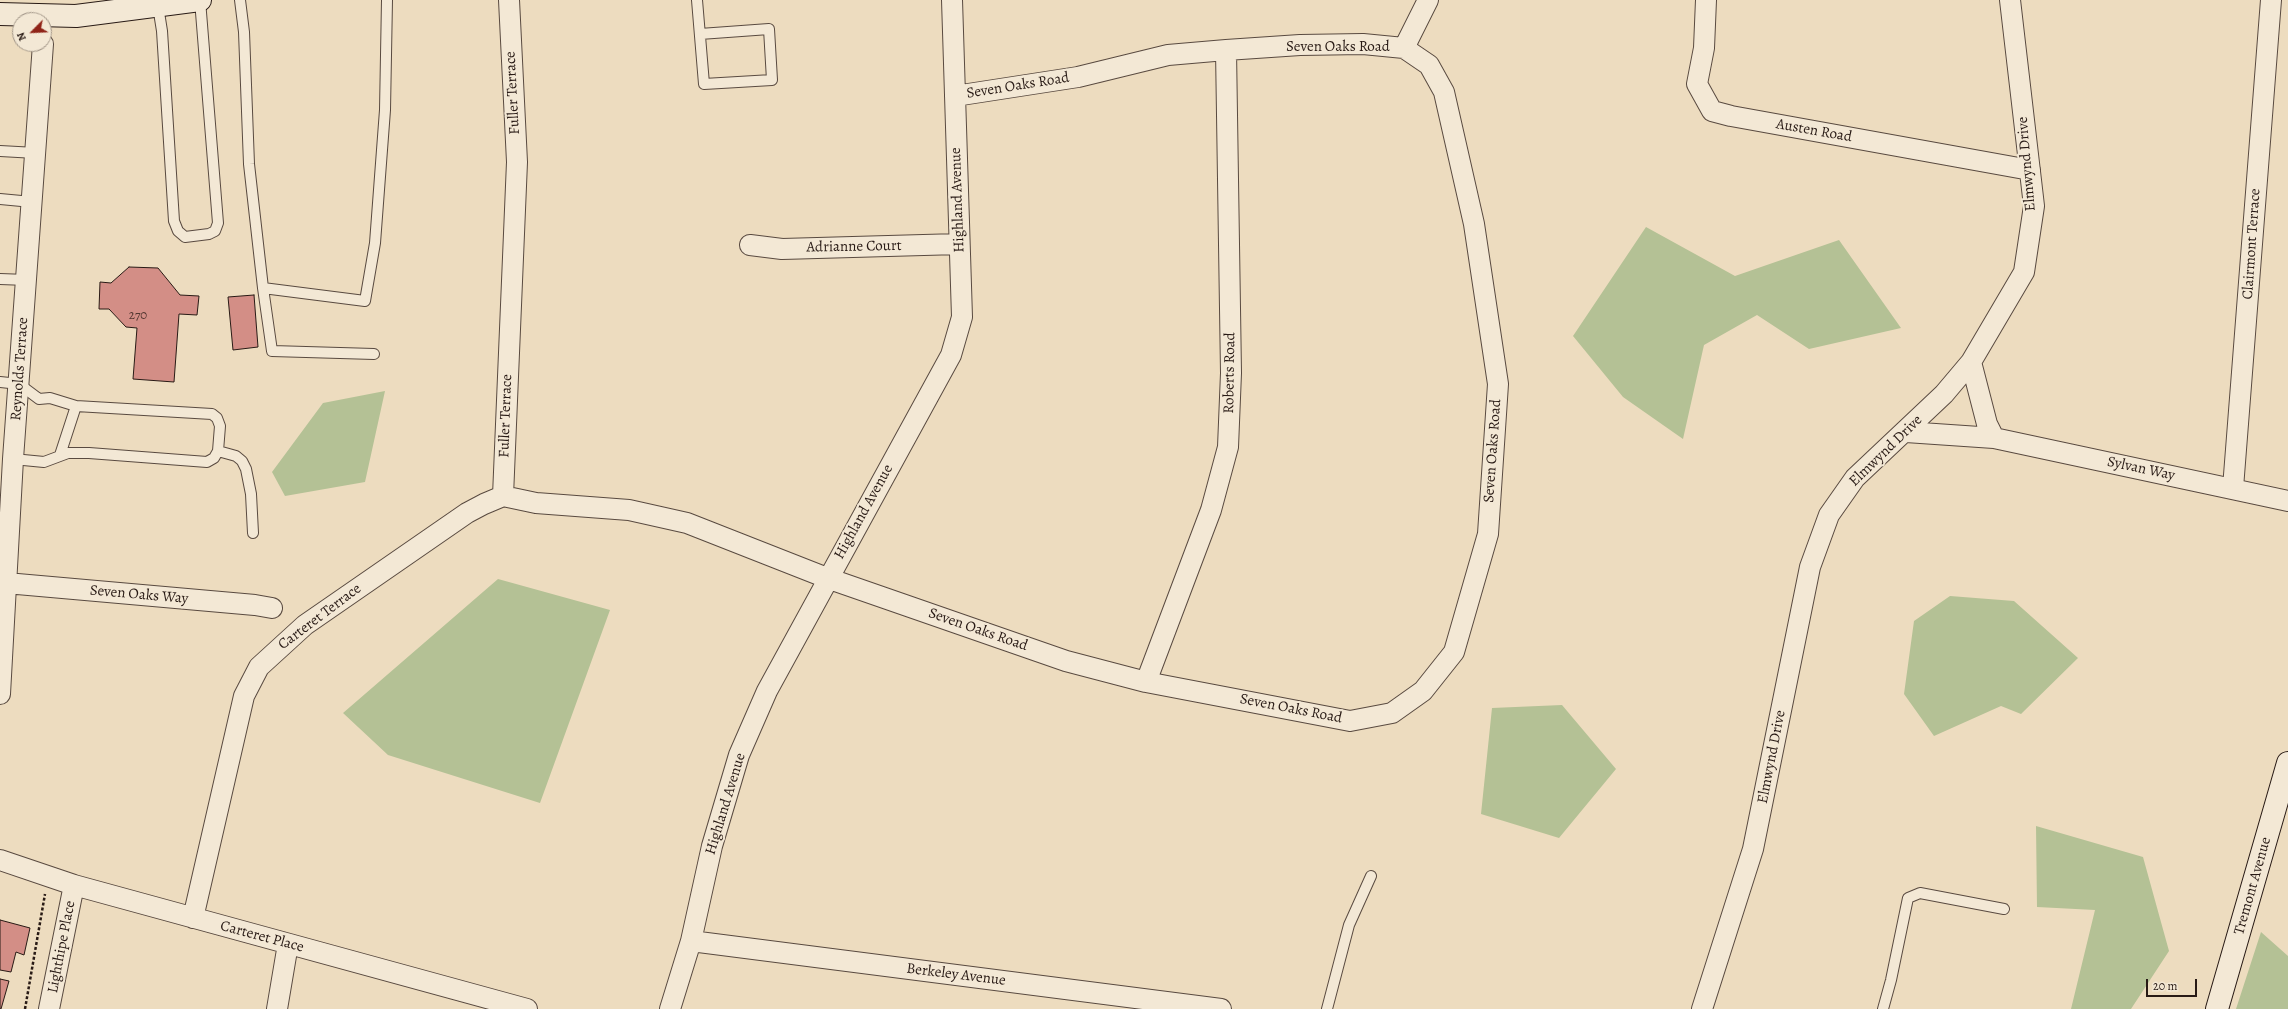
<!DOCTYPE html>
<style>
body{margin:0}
#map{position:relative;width:2288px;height:1009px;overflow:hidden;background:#eddcbf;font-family:Alegreya,serif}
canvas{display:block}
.north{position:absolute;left:12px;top:12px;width:40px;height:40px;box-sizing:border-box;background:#f3e8d5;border:1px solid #a29688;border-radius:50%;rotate:246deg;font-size:11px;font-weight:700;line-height:16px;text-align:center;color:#281a15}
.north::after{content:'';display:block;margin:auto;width:14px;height:18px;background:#8f2418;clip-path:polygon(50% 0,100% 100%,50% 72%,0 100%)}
.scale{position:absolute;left:2146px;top:979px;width:51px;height:18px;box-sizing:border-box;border:2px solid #281a15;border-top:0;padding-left:5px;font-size:12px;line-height:14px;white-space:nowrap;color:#281a15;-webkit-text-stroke:3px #f3e8d5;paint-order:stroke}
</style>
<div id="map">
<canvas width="2288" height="1009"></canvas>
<div class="north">N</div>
<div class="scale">20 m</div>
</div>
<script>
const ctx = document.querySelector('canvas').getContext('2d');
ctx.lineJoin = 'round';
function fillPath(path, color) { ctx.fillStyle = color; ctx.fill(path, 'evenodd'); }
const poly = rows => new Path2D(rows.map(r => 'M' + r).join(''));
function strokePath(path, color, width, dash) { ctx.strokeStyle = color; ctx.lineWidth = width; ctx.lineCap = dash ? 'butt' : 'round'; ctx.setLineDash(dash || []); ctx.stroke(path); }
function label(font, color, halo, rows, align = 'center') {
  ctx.font = font + ' Alegreya,serif'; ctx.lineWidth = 4; ctx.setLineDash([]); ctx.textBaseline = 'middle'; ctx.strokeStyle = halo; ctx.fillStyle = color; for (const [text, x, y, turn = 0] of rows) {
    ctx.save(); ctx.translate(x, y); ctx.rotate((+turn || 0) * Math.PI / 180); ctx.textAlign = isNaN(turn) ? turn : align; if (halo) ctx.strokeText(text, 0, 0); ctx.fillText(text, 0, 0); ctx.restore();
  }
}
fillPath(poly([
 [1646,227,1735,276,1839,240,1901,328,1809,349,1757,315,1704,345,1683,439,1623,397,1573,336],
 [385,391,365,482,285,496,272,472,323,403],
 [498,579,610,610,540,803,388,755,343,713],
 [1950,596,2014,601,2078,658,2021,714,2001,706,1934,736,1904,694,1914,621],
 [1562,705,1616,769,1559,838,1481,814,1492,708],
 [2036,826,2143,857,2169,951,2131,1009,2071,1009,2095,910,2037,907],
 [2261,932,2288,956,2288,1009,2236,1009]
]), '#b4c195');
const building = poly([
 [129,267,158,268,180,295,199,296,197,315,179,314,174,382,133,379,137,328,126,327,109,309,99,309,100,282,111,283,129,267],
 [254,295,258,347,233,350,228,297,254,295],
 [0,920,30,928,24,955,16,952,11,972,0,970,0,920],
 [0,979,9,981,1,1009,0,1009,0,979]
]);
fillPath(building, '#d38e86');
strokePath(building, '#281a15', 1);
const lane = poly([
 [240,0,244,32,249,164,263,288,365,301,375,243,385,110,387,0],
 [697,0,704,84,772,80,769,29,700,34],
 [158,6,162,31,174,221,178,231,185,237,209,234,215,231,218,223,200,0],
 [0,151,36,153],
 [0,199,32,202],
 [0,279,27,280],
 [263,288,272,351,374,354],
 [0,382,19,384,39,399,50,398,76,406,212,414,217,418,220,426,218,451,214,458,207,462,89,453,68,453,44,462,13,459],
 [218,451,236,456,242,461,246,469,251,494,253,533],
 [60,455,76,406],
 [1327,1009,1349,925,1371,876],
 [1883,1009,1891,980,1908,898,1920,893,2004,909]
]);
const street = poly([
 [1706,0,1704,48,1697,84,1712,111,1731,116,2030,170],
 [1404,48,1428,0],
 [750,245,782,249,959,244],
 [1971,362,1987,424,1994,438],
 [1906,432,1994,438,2288,501],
 [2233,488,2271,0],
 [503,496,536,503,629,510,687,523,827,578,1066,661,1146,682,1350,721,1392,713,1423,691,1454,652,1488,534,1498,384,1474,224,1444,92,1429,65,1404,48,1363,44,1300,45,1226,50,1168,55,1078,77,955,96],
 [503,496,517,162,509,0],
 [6,583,255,605,272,608],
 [1146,682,1211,510,1228,447,1231,373,1226,50],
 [0,694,13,459,43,44],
 [0,860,74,885,527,1009],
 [193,918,244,696,259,667,305,625,467,513,484,504,503,496],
 [691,941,1221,1009],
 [49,1009,74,885],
 [277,1009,288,944],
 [670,1009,691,941,712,846,739,755,767,691,951,355,962,317,952,0],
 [1702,1009,1753,849,1810,567,1829,515,1855,478,1944,394,1971,362,2024,272,2034,206,2010,0]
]);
const secondary = poly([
 [0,14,76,16,200,0],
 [2217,1009,2288,763]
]);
strokePath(lane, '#594a40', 12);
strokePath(street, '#594a40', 22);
strokePath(secondary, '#281a15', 24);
strokePath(poly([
 [25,1009,45,894]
]), '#281a15', 2.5, [3, 2]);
strokePath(lane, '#f3e8d5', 10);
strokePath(street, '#f3e8d5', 20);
strokePath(secondary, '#f3e8d5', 22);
label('13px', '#533731', null, [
 ["270",138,316]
]);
label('15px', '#281a15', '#f3e8d5', [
 ["Seven Oaks Road",1338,47],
 ["Seven Oaks Road",1018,86,-9],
 ["Fuller Terrace",513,93,-93],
 ["Austen Road",1814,131,10],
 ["Elmwynd Drive",2027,164,-95],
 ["Highland Avenue",958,200,-92],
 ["Clairmont Terrace",2252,244,-86],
 ["Adrianne Court",854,247,-1],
 ["Reynolds Terrace",20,369,-86],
 ["Roberts Road",1230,373,-89],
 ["Fuller Terrace",506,416,-88],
 ["Seven Oaks Road",1493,451,-86],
 ["Elmwynd Drive",1886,451,-44],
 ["Sylvan Way",2141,469,12],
 ["Highland Avenue",864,512,-61],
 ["Seven Oaks Way",139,595,5],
 ["Carteret Terrace",320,617,-37],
 ["Seven Oaks Road",978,630,19],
 ["Seven Oaks Road",1291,709,11],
 ["Elmwynd Drive",1772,757,-79],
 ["Highland Avenue",726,804,-73],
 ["Tremont Avenue",2253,886,-74],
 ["Carteret Place",262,937,15],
 ["Lighthipe Place",62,947,-79],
 ["Berkeley Avenue",956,975,7]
]);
</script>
